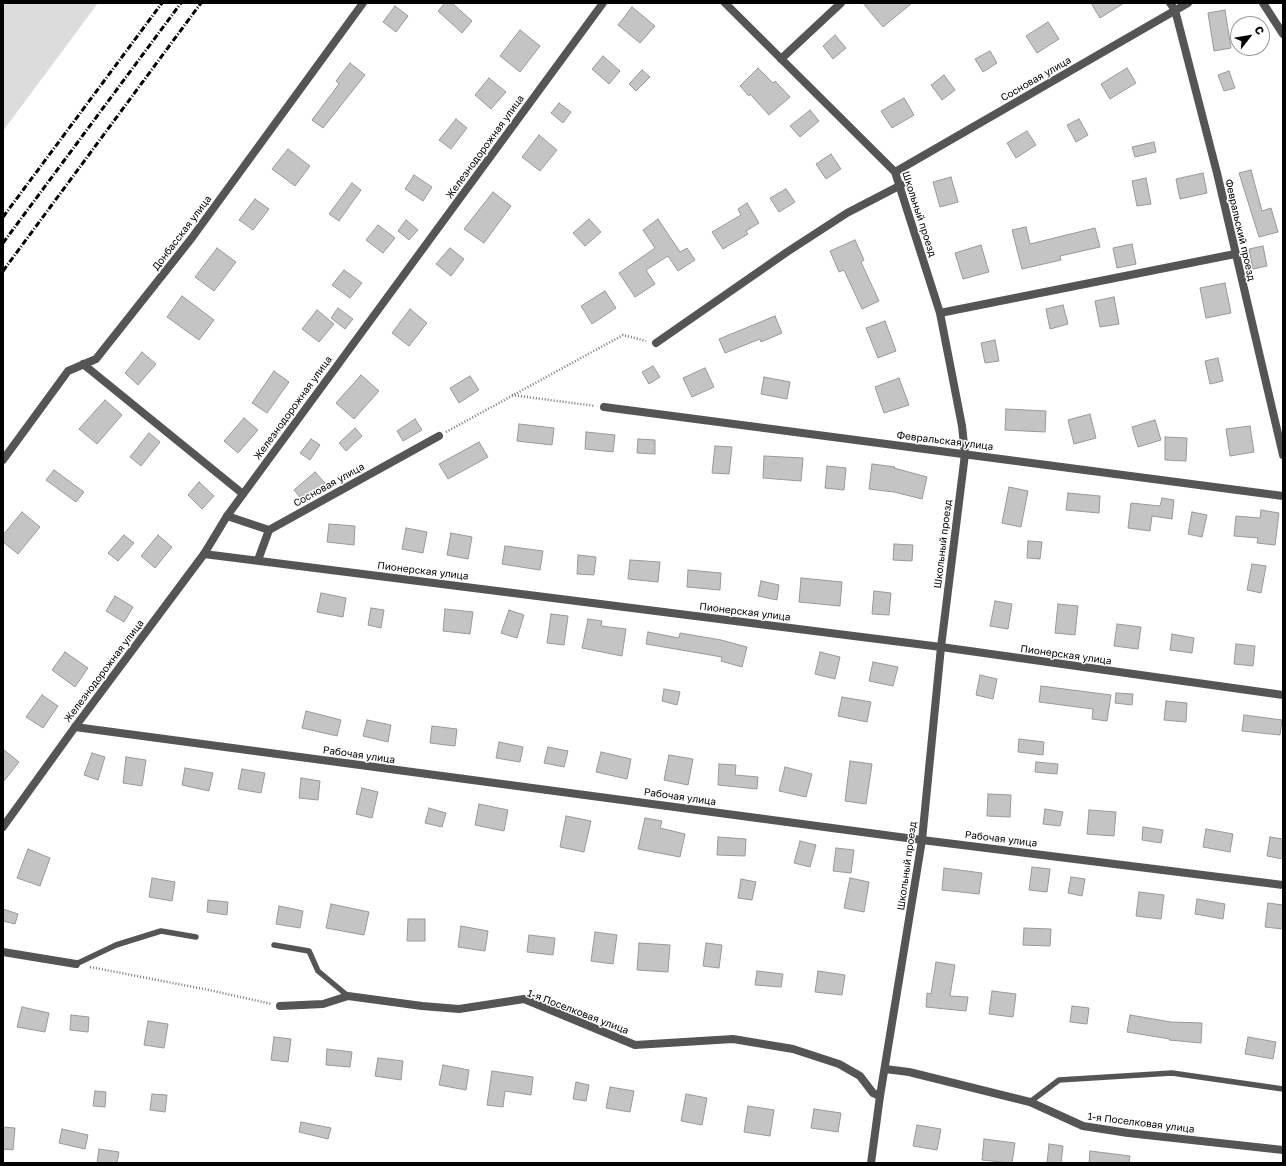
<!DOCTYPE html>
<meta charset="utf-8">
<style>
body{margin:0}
#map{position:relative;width:1286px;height:1166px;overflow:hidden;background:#fff;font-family:"Golos Text",sans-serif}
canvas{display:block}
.frame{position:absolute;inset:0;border:4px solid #000;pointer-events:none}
.north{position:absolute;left:1230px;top:16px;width:40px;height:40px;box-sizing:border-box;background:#fff;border:1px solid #999;border-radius:50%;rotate:59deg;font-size:11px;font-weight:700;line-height:16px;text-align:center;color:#000}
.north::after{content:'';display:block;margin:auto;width:14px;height:18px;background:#000;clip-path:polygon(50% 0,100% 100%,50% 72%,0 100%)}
</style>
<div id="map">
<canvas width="1286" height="1166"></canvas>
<div class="frame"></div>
<div class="north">С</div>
</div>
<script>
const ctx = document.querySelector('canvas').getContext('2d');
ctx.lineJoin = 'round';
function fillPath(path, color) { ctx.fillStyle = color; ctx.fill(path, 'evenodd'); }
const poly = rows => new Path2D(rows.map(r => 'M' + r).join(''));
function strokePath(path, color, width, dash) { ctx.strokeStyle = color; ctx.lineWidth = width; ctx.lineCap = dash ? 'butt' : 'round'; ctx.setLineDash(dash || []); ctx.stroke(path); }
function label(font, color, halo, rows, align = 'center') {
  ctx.font = font + ' "Golos Text",sans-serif'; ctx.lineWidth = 3; ctx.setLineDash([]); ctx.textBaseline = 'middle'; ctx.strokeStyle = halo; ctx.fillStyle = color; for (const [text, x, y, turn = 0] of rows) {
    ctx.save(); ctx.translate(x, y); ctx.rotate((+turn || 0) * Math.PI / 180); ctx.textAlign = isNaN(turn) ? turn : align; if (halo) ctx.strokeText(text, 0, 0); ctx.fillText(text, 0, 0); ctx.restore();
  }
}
fillPath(poly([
 [3,3,98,3,3,131]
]), '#dcdcdc');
const building = poly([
 [445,3,452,3,472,21,462,33,438,11,445,3],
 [863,3,912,3,883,27,863,3],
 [1091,3,1124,3,1100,18,1091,3],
 [395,6,408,16,396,32,383,22,395,6],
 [632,7,655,26,640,43,618,25,632,7],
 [1225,10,1231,48,1214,51,1208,13,1225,10],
 [1048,22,1059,39,1037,53,1026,36,1048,22],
 [520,30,540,46,520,72,500,56,520,30],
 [835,35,846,48,833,59,823,46,835,35],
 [990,51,997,63,983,72,975,59,990,51],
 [603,56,620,71,609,84,592,69,603,56],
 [350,63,365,75,323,128,312,120,339,84,336,81,350,63],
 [758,68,773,83,775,81,790,97,769,115,750,94,749,96,740,86,758,68],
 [1127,68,1136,83,1110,99,1101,84,1127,68],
 [642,70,650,77,636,91,629,84,642,70],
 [1229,71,1235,88,1224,91,1218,75,1229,71],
 [944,75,955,90,942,100,931,85,944,75],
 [489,78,506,92,491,109,475,95,489,78],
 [904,98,914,115,892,128,881,111,904,98],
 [559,103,571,112,563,123,551,113,559,103],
 [810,110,819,121,800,137,790,126,810,110],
 [456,119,467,128,451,149,439,140,456,119],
 [1079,119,1088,135,1076,142,1067,125,1079,119],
 [1027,131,1036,145,1016,158,1007,143,1027,131],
 [539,135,557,150,540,171,522,157,539,135],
 [1154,142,1156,152,1135,157,1132,147,1154,142],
 [288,149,310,166,295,186,272,169,288,149],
 [831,154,841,169,826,179,816,164,831,154],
 [1251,170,1262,211,1271,208,1278,232,1259,237,1239,173,1251,170],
 [1203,173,1207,193,1180,199,1176,179,1203,173],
 [414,175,432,187,423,201,405,189,414,175],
 [951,177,958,202,940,207,933,182,951,177],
 [1146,178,1151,204,1137,206,1132,181,1146,178],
 [352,183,361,190,339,221,329,214,352,183],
 [786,189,795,202,779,212,770,198,786,189],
 [493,192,511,206,484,243,464,229,493,192],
 [255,199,269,209,253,230,239,220,255,199],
 [747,203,759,223,746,231,748,234,723,249,712,232,741,215,738,209,747,203],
 [589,219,601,232,585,246,573,233,589,219],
 [658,219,680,252,687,248,695,260,678,271,668,256,646,270,655,284,635,297,619,273,655,248,643,230,658,219],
 [406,220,418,230,409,240,398,231,406,220],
 [378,225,395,238,383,253,366,240,378,225],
 [1026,227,1030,244,1095,228,1100,247,1060,256,1061,260,1022,269,1012,230,1026,227],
 [855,240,864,260,861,262,879,301,862,309,844,270,839,272,830,251,855,240],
 [1132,244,1136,264,1117,268,1113,248,1132,244],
 [981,245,989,272,963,279,955,253,981,245],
 [1263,246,1267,266,1253,269,1249,249,1263,246],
 [217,248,236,262,214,291,195,277,217,248],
 [450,248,464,259,451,276,436,264,450,248],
 [344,270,362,283,350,298,332,285,344,270],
 [1225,283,1231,313,1206,318,1200,288,1225,283],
 [605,291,616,308,592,324,581,306,605,291],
 [182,296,214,320,199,340,167,317,182,296],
 [1114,297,1119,324,1100,327,1095,301,1114,297],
 [1063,305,1068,324,1050,329,1046,309,1063,305],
 [338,308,353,319,345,329,331,318,338,308],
 [410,309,427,323,409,346,392,333,410,309],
 [317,310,334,324,319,342,302,329,317,310],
 [775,316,782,333,761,342,760,339,725,353,719,339,775,316],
 [885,321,896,351,878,358,866,328,885,321],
 [995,340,999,361,985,363,981,343,995,340],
 [142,352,156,364,138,385,125,373,142,352],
 [1218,358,1223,381,1210,384,1205,361,1218,358],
 [653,366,660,377,649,384,642,372,653,366],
 [705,368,714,387,692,397,683,378,705,368],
 [274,371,289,382,267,413,252,403,274,371],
 [361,375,379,391,354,419,336,403,361,375],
 [470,376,479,390,459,403,450,388,470,376],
 [764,377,790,382,787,399,761,394,764,377],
 [899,378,909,405,884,413,875,387,899,378],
 [105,400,122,415,97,444,79,429,105,400],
 [1006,409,1046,411,1045,432,1005,430,1006,409],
 [1090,414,1096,438,1074,444,1068,420,1090,414],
 [244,418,258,430,238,453,224,441,244,418],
 [415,419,422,430,403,441,397,431,415,419],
 [1155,420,1161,440,1138,447,1132,427,1155,420],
 [519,424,554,428,552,445,517,441,519,424],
 [1250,426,1254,452,1230,456,1226,429,1250,426],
 [355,428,362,436,346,451,339,443,355,428],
 [586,432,615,435,613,452,585,449,586,432],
 [149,433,160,442,141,466,130,457,149,433],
 [1165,437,1187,438,1186,461,1165,460,1165,437],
 [311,439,320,445,310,460,300,453,311,439],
 [638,439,655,440,655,454,637,453,638,439],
 [479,442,488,457,448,479,439,464,479,442],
 [715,446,732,447,729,474,712,473,715,446],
 [764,456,803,458,801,481,763,478,764,456],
 [872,464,895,467,894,468,927,477,922,499,894,492,869,489,872,464],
 [827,466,846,468,844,490,825,488,827,466],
 [54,470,84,492,76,502,46,480,54,470],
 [315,472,325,483,304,502,294,490,315,472],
 [199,482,214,496,202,509,188,495,199,482],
 [1009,487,1028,491,1021,527,1002,523,1009,487],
 [1068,493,1100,496,1099,513,1066,510,1068,493],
 [1162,498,1174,500,1172,519,1152,516,1150,531,1128,528,1131,503,1160,506,1162,498],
 [1261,510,1279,513,1275,545,1257,543,1258,538,1234,536,1236,516,1260,518,1261,510],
 [22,512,40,527,18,554,3,542,3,535,22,512],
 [1192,512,1207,515,1202,537,1188,534,1192,512],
 [329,524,355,526,354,545,327,542,329,524],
 [406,528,427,532,423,553,402,549,406,528],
 [451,533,472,537,468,559,447,555,451,533],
 [124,535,134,543,118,561,108,553,124,535],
 [158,535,172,547,155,568,141,556,158,535],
 [1028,541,1042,542,1040,559,1027,558,1028,541],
 [894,544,913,545,912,561,893,560,894,544],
 [505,546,543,551,540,570,502,564,505,546],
 [578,555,596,557,594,575,577,574,578,555],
 [630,560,660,562,658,582,628,579,630,560],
 [1252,564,1266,566,1261,593,1247,590,1252,564],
 [688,570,721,573,720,590,687,587,688,570],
 [801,578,842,582,840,606,799,602,801,578],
 [761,581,779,585,777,600,758,596,761,581],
 [874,591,891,593,889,615,872,614,874,591],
 [321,593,346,598,343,617,317,612,321,593],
 [115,596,133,607,124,622,106,611,115,596],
 [995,601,1012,604,1008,629,990,626,995,601],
 [1058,604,1078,606,1075,635,1055,633,1058,604],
 [371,608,384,610,381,628,368,625,371,608],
 [445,609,473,612,470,634,443,631,445,609],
 [509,610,524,615,517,638,501,633,509,610],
 [551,614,568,616,564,645,547,643,551,614],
 [588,619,602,621,601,626,626,629,622,656,582,648,588,619],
 [1117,624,1141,627,1138,649,1114,646,1117,624],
 [648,632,679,638,680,633,721,640,747,647,742,667,721,661,722,657,646,644,648,632],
 [1172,634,1194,638,1192,653,1170,650,1172,634],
 [1236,644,1255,646,1253,666,1234,664,1236,644],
 [65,652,88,668,75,687,52,670,65,652],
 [820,652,840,657,835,679,815,674,820,652],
 [873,662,898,667,893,686,869,681,873,662],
 [980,675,997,679,993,699,976,695,980,675],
 [1041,686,1111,695,1107,721,1092,719,1093,709,1039,702,1041,686],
 [664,689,680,692,677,705,662,701,664,689],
 [1116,693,1133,694,1132,705,1115,703,1116,693],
 [42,695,58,706,43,728,26,717,42,695],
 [842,697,871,702,867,722,838,716,842,697],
 [1166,701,1187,703,1186,722,1164,720,1166,701],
 [306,711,341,720,337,736,302,728,306,711],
 [1244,715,1282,720,1280,735,1242,731,1244,715],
 [367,720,391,725,388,742,363,736,367,720],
 [432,726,457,729,455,746,430,743,432,726],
 [1019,739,1044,742,1043,755,1018,752,1019,739],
 [499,742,523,747,520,762,496,758,499,742],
 [548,747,568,751,564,767,544,763,548,747],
 [3,749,19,762,3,782,3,749],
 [601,752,631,759,627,779,596,772,601,752],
 [92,753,105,757,98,780,84,775,92,753],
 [669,755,693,759,688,785,664,780,669,755],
 [126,757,146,760,142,786,123,783,126,757],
 [850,761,872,764,866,804,845,801,850,761],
 [1036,762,1058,764,1057,774,1035,772,1036,762],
 [719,764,736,765,735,775,758,777,757,789,718,785,719,764],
 [785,767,812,774,806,797,779,791,785,767],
 [185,768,213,773,209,791,182,785,185,768],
 [242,769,265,773,261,793,238,789,242,769],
 [301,778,320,781,318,800,299,798,301,778],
 [362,788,378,792,372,818,356,814,362,788],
 [988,794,1011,795,1010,817,987,816,988,794],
 [479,804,508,810,504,831,475,825,479,804],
 [429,808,446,813,442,827,425,823,429,808],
 [1045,809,1063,812,1060,826,1043,824,1045,809],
 [1089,810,1116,812,1114,836,1087,834,1089,810],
 [566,816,591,821,584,852,560,847,566,816],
 [645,818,662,821,660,828,685,834,680,857,638,849,645,818],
 [1143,827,1163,830,1161,843,1142,840,1143,827],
 [1206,829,1233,834,1230,852,1203,847,1206,829],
 [718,837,746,839,745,856,717,855,718,837],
 [1270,837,1283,839,1283,859,1267,856,1270,837],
 [800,841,816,845,810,867,794,863,800,841],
 [836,848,854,850,851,873,833,871,836,848],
 [28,849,50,858,40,886,17,878,28,849],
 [1032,867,1050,869,1047,892,1029,890,1032,867],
 [944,868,982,873,979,894,942,890,944,868],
 [1071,877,1085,879,1082,896,1068,893,1071,877],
 [152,878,175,882,172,901,149,897,152,878],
 [850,878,869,882,864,912,844,908,850,878],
 [741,879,756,882,752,900,738,898,741,879],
 [1139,892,1164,895,1161,919,1136,916,1139,892],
 [1197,899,1225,904,1223,919,1195,914,1197,899],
 [208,900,228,902,227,915,207,912,208,900],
 [1268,903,1283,905,1283,929,1265,927,1268,903],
 [331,904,369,912,364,935,326,928,331,904],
 [279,906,303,911,300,928,276,924,279,906],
 [3,909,18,914,15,924,3,921,3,909],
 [408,919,425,919,425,941,407,941,408,919],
 [461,926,488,931,485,951,458,947,461,926],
 [1024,928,1051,929,1050,946,1023,945,1024,928],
 [595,932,617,935,613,964,591,961,595,932],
 [529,935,555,938,553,955,527,952,529,935],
 [639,943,670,945,668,972,637,970,639,943],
 [706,943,722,945,719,968,703,966,706,943],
 [936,962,955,965,950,996,968,997,966,1011,926,1007,927,993,931,994,936,962],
 [757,971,783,974,781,987,755,985,757,971],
 [818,971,845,975,842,995,815,992,818,971],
 [992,991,1016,994,1013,1017,989,1014,992,991],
 [1072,1006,1089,1008,1087,1024,1070,1022,1072,1006],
 [22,1007,49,1013,45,1032,17,1027,22,1007],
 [71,1015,89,1017,88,1032,70,1030,71,1015],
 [1130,1015,1171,1022,1202,1023,1201,1043,1169,1040,1170,1039,1127,1032,1130,1015],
 [148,1021,168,1024,164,1048,144,1045,148,1021],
 [274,1037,291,1039,288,1062,271,1060,274,1037],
 [1248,1037,1276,1042,1273,1059,1245,1054,1248,1037],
 [327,1049,352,1052,350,1067,326,1065,327,1049],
 [378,1058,403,1061,401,1080,375,1076,378,1058],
 [443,1065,469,1070,466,1090,439,1085,443,1065],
 [492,1071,533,1077,531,1095,505,1091,503,1107,487,1105,492,1071],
 [576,1082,589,1085,586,1101,573,1099,576,1082],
 [610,1087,634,1091,630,1112,606,1108,610,1087],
 [95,1091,106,1092,105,1107,93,1106,95,1091],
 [152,1094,167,1095,165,1112,150,1110,152,1094],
 [686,1094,707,1098,702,1125,681,1121,686,1094],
 [748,1106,774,1110,770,1136,744,1132,748,1106],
 [814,1109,841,1113,838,1132,811,1128,814,1109],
 [301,1122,331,1128,328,1139,299,1132,301,1122],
 [917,1125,941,1129,937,1150,913,1146,917,1125],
 [3,1127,15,1128,13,1150,3,1149,3,1127],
 [62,1129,88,1135,85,1149,59,1143,62,1129],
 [984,1139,1015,1143,1012,1163,982,1160,984,1139],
 [1049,1144,1063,1146,1061,1163,1047,1163,1049,1144],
 [99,1149,119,1152,117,1163,97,1163,99,1149],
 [1090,1151,1130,1156,1129,1163,1089,1163,1090,1151]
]);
fillPath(building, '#c4c4c4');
strokePath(building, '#999', 1);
strokePath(poly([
 [512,395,595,406],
 [446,432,623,335,646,341],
 [90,967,209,990,272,1004]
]), '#777', 2.5, [1, 2]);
strokePath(poly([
 [274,945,309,951,318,971,348,996],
 [76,964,116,945,161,931,196,937],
 [1030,1102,1059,1080,1172,1073,1283,1089]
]), '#555', 5.5);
strokePath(poly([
 [1170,3,1175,10,1217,173,1283,455],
 [781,59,841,3],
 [940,313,1235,254],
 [656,343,787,252,847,213,901,185],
 [83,364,243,494],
 [604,407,1283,496],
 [3,460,68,371,96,359,191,239,363,3],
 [227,516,269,530,439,436],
 [204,554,941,647,1283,695],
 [258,560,269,530],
 [75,727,922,840,1283,885],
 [3,952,76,964],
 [280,1006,323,1004,348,996,422,1006,459,1009,524,999,635,1045,733,1039,793,1049,839,1064,860,1076,873,1093,880,1096],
 [885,1069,909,1072,1030,1102,1083,1126,1128,1133,1283,1150]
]), '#555', 8);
strokePath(poly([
 [725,3,895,172,940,313,962,426,965,454,941,647,922,840,880,1096,871,1163],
 [1263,3,1283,34],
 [895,172,1188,3],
 [3,827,75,727,204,554,227,516,603,3]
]), '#555', 8);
strokePath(poly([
 [3,217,162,3],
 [3,243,181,3],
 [3,271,201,3]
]), '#000', 3, [6, 2, 1, 2]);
label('10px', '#000', '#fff', [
 ["Сосновая улица",1036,79,-30],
 ["Железнодорожная улица",485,147,-54],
 ["Школьный проезд",919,214,72],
 ["Февральский проезд",1240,230,77],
 ["Донбасская улица",182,233,-53],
 ["Железнодорожная улица",293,408,-54],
 ["Февральская улица",945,441,7],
 ["Сосновая улица",329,485,-29],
 ["Школьный проезд",943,544,-83],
 ["Пионерская улица",423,571,7],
 ["Пионерская улица",745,612,7],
 ["Пионерская улица",1066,655,8],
 ["Железнодорожная улица",104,671,-53],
 ["Рабочая улица",359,755,8],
 ["Рабочая улица",680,797,8],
 ["Рабочая улица",1001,839,7],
 ["Школьный проезд",907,866,-82],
 ["1-я Поселковая улица",578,1012,21],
 ["1-я Поселковая улица",1141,1123,7]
]);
</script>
